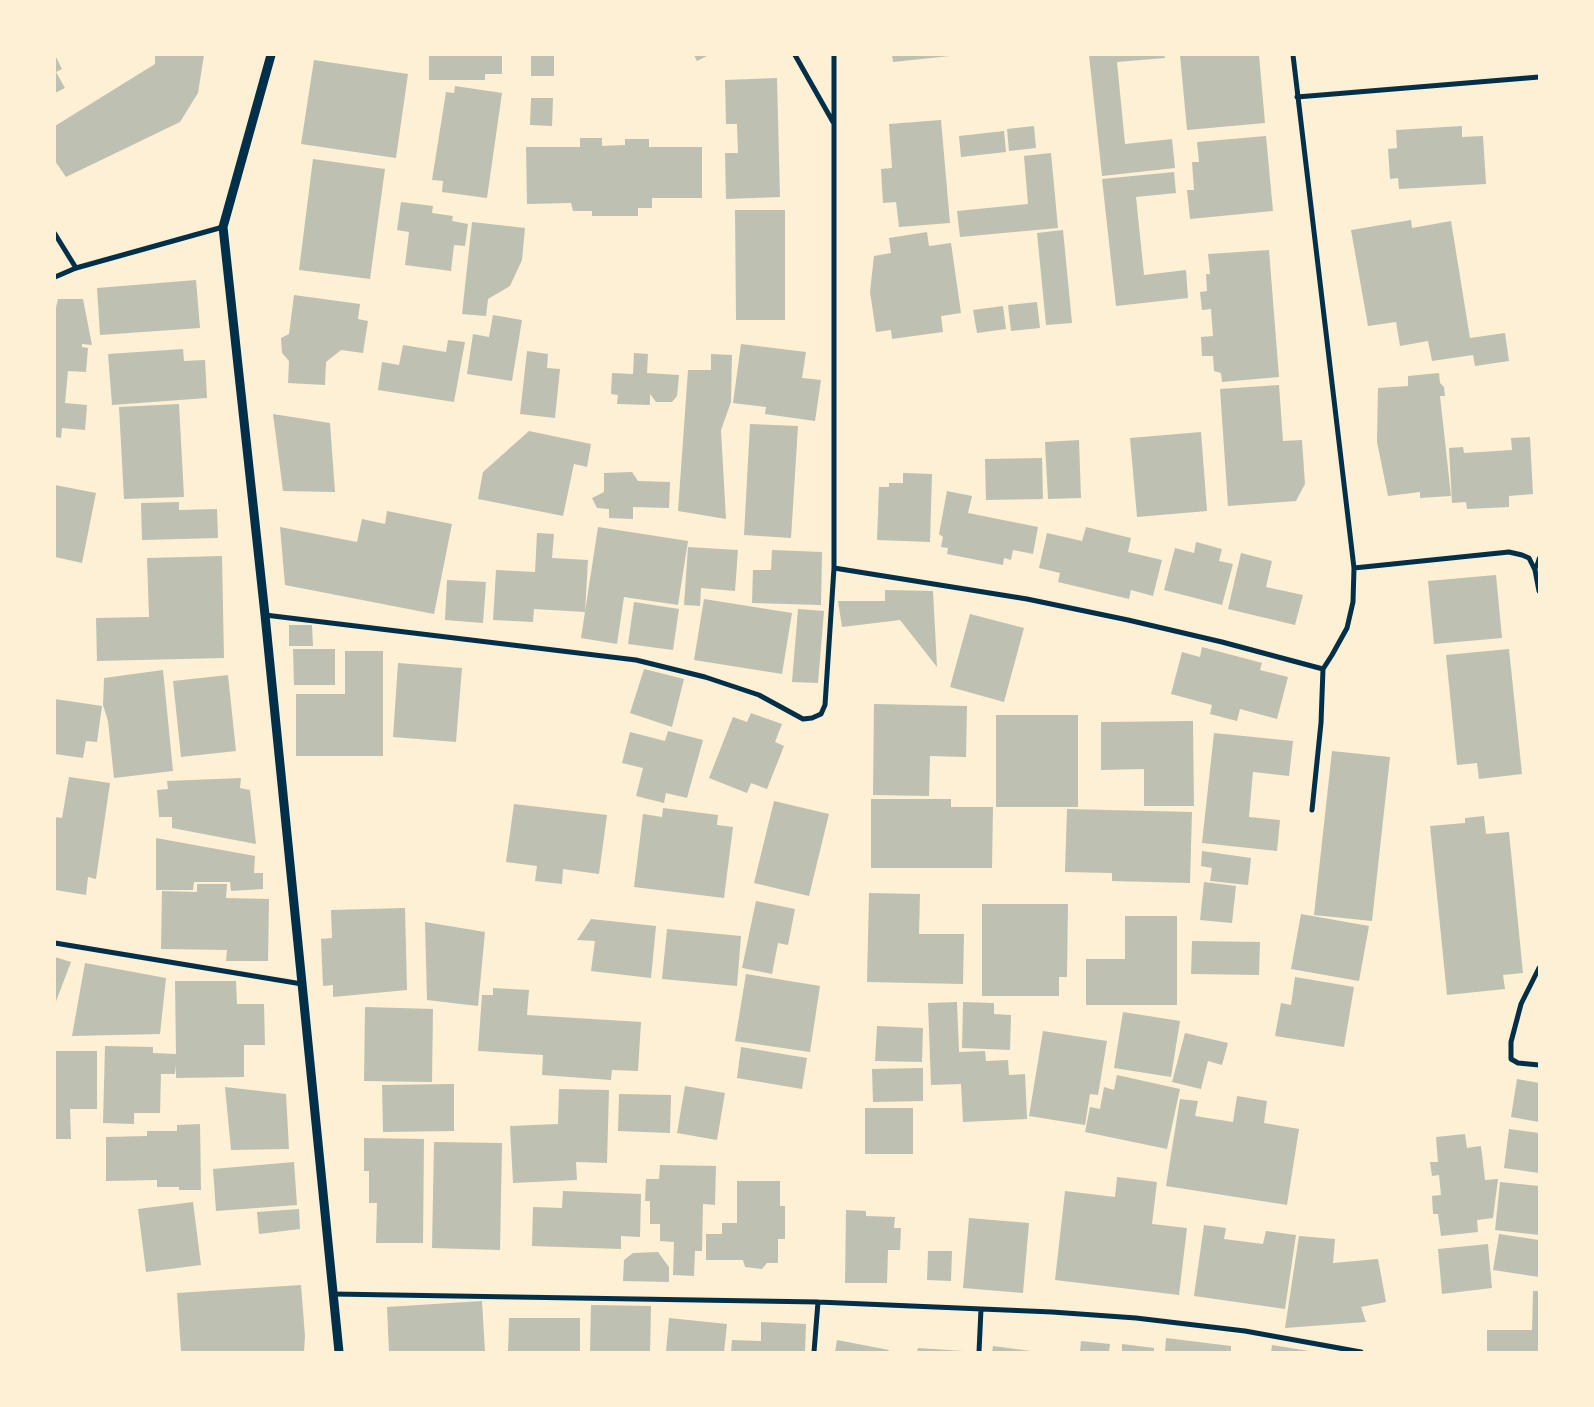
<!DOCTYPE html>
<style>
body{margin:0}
#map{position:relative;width:1594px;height:1407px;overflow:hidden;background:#fdf0d5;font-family:"Work Sans",sans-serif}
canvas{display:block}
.frame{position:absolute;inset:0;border:56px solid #fdf0d5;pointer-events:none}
</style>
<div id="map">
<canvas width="1594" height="1407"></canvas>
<div class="frame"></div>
</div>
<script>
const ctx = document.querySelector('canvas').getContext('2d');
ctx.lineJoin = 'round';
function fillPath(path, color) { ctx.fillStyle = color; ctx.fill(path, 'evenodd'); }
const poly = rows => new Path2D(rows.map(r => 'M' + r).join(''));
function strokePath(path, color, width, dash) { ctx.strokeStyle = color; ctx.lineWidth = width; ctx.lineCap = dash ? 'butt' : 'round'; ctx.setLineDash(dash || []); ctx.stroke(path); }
fillPath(poly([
 [55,55,62,69,56,72,65,88,55,93],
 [155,55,204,55,198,93,180,122,66,177,55,161,55,126,155,64],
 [429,55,502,55,502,74,485,74,485,80,429,80],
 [531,55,554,55,554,76,531,76],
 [694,55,709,55,697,61],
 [892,55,950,55,950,56,893,62],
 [1089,55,1164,55,1165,58,1117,62,1125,144,1172,139,1175,168,1102,176],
 [1180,55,1259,55,1265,123,1187,130],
 [314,60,408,74,396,158,301,144],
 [777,78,780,197,726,199,725,153,738,153,737,124,726,124,725,80],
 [455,86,502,93,487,198,442,192,443,181,432,180,446,92,454,93],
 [531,98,553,98,552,126,530,125],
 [941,120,950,223,899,227,896,202,883,203,881,169,892,168,889,124],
 [1034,126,1036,148,1009,151,1007,129],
 [1462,126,1462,137,1483,136,1486,184,1399,189,1398,178,1390,179,1388,149,1397,148,1396,130],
 [1004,131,1006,152,961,157,959,136],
 [1266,136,1273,211,1190,219,1187,190,1194,190,1192,162,1199,162,1197,142],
 [580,138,602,138,602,146,625,145,625,139,649,139,649,147,702,147,702,198,652,198,652,208,638,208,638,216,592,216,592,211,573,211,571,203,527,204,526,147,580,147],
 [1051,153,1058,228,960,237,957,211,1028,204,1024,156],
 [313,159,385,169,370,279,299,270],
 [1174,172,1176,193,1136,197,1144,275,1186,270,1188,298,1116,306,1102,179],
 [401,202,433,206,432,213,453,216,452,221,468,224,465,246,454,245,451,271,405,265,409,232,397,230],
 [735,210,785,210,785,320,736,320],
 [1411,220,1412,228,1451,221,1470,338,1505,333,1509,361,1475,366,1473,355,1432,361,1428,341,1400,346,1396,322,1368,326,1351,230],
 [472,222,525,228,522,260,510,286,488,299,486,316,462,314],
 [1063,230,1072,323,1046,325,1037,233],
 [927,232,929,246,951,243,961,313,941,316,943,332,892,339,891,330,876,332,870,292,874,256,891,253,889,238],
 [1269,250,1279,377,1222,382,1221,373,1214,371,1213,356,1202,356,1201,337,1213,336,1211,309,1202,310,1200,292,1207,291,1206,274,1210,274,1208,254],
 [196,280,200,328,100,335,97,288],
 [294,295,360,304,358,319,368,321,363,353,341,350,326,362,325,385,288,383,289,361,282,353,281,338,289,334],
 [58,299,83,299,92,345,82,344,82,347,88,348,86,372,68,371,65,403,87,405,85,430,62,428,61,438,55,437,55,312],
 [1037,302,1040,328,1011,331,1008,305],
 [1003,306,1006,329,977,333,973,310],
 [493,315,522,320,512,381,467,374,473,334,489,337],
 [448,340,465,342,454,402,378,390,382,362,399,365,403,345,446,352],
 [741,344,806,352,802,378,821,380,815,421,765,414,766,407,733,403],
 [183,349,184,361,205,360,207,398,112,405,108,354],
 [527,351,548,354,547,368,560,369,555,418,520,414],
 [634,353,648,354,647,373,679,375,677,396,672,402,656,402,650,394,650,405,617,404,618,395,611,394,612,373,633,374],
 [711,354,732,355,731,402,721,430,726,519,678,511,688,370,711,370],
 [1439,373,1440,383,1444,387,1445,396,1440,396,1451,496,1420,498,1420,492,1388,496,1377,442,1378,388,1408,386,1408,376],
 [1279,385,1283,441,1302,440,1305,484,1296,501,1228,506,1220,389],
 [179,404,184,497,124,499,119,407],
 [273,414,330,423,335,492,283,491],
 [750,424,798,426,791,538,744,535],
 [529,431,591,444,587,467,574,464,563,516,478,499,483,472],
 [1201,432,1207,511,1137,517,1130,438],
 [1530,437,1533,494,1509,496,1509,507,1467,509,1466,502,1452,503,1449,448,1463,447,1464,453,1512,450,1511,438],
 [1079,440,1081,498,1048,499,1045,442],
 [1042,458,1043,499,986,500,985,459],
 [632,472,638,481,670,482,669,508,633,507,633,519,609,518,609,509,597,508,592,498,604,492,604,473],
 [903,473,932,474,930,542,877,540,879,487,889,487,889,483,903,483],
 [55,485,96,493,82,563,55,557],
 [947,491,972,496,968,513,1038,527,1033,554,1013,550,1011,560,1004,558,1003,565,947,554,948,548,941,547,943,537,939,534],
 [179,502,179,510,217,509,218,538,142,540,141,503],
 [387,511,452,524,434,614,285,585,280,527,357,542,362,519,385,524],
 [598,527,688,541,678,605,624,597,617,644,581,638],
 [1086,527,1131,538,1128,552,1162,560,1153,596,1131,590,1129,599,1058,582,1060,573,1039,568,1047,533,1082,541],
 [537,533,554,534,552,558,588,560,585,612,534,609,533,622,493,620,496,570,535,572],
 [1196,542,1222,549,1219,561,1233,564,1222,605,1164,590,1175,548,1194,553],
 [688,547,738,550,735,591,701,588,700,606,684,605],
 [772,550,822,552,821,605,752,603,753,570,771,570],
 [1241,553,1272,561,1266,587,1303,595,1295,625,1228,609],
 [222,556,224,658,97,661,96,618,149,617,147,558],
 [1496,575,1502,638,1434,644,1428,581],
 [447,580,486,582,483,623,445,620],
 [885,590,933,591,937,667,900,620,842,627,838,601,885,601],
 [704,599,792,613,782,674,694,660],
 [634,602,679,609,673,650,628,644],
 [798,609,824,611,818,683,792,682],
 [970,614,1024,628,1004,702,950,687],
 [289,625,312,625,313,646,289,646],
 [1202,647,1262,663,1260,670,1288,677,1277,719,1240,709,1237,721,1210,714,1212,705,1171,694,1182,652,1200,657],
 [293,649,335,649,335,685,294,685],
 [1509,649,1522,774,1479,779,1477,763,1457,765,1446,655],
 [345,651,383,651,383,756,296,756,296,694,345,694],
 [398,663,462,668,456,742,393,737],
 [644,669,684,679,672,727,630,713],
 [163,670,173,771,114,778,108,721,103,705,104,678],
 [228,675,236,751,181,757,173,681],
 [55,699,102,706,97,742,86,741,83,758,55,754],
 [874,704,967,706,966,757,930,756,929,796,873,795],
 [751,713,782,724,775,742,784,746,767,789,751,783,747,793,709,778,733,717,747,722],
 [996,715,1078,715,1078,807,996,807],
 [1193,721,1194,806,1144,806,1144,769,1101,770,1101,722],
 [668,731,703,740,687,798,666,793,664,803,636,796,643,768,622,763,630,732,665,741],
 [1214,733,1293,741,1289,776,1253,772,1249,817,1280,820,1277,851,1202,843],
 [1332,751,1390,757,1372,921,1314,915],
 [69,777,110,783,96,879,88,877,86,895,55,890,55,817,62,818],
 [241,778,240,788,250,790,256,844,172,828,172,817,159,817,157,790,168,789,167,781],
 [871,799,951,799,951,807,993,807,992,868,871,868],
 [774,801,829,814,809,896,754,883],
 [514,804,607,815,599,874,563,869,562,884,535,881,537,866,506,862],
 [663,808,718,815,717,825,733,827,724,898,634,887,643,814,662,817],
 [1067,809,1192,812,1190,883,1112,881,1112,873,1065,872],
 [1484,816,1486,834,1509,832,1523,973,1503,975,1505,989,1447,995,1430,826,1465,823,1465,818],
 [156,838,255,856,254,873,263,873,263,889,231,891,230,882,194,882,193,890,156,890],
 [1202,851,1251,858,1248,885,1210,881,1212,868,1201,866],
 [1204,882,1236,886,1232,923,1200,920],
 [197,884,227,884,226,898,269,899,268,961,226,961,227,950,161,949,162,891,197,892],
 [869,893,920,894,919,934,964,934,963,984,867,982],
 [756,901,795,909,788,945,778,943,772,974,742,968],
 [982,904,1068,904,1067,977,1059,977,1059,996,982,996],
 [405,908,407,990,333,997,333,985,323,986,321,939,332,938,331,910],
 [1301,914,1369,926,1359,981,1291,969],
 [1125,916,1177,916,1177,1005,1086,1005,1086,959,1125,959],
 [591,919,656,926,651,978,591,971,595,941,577,940],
 [425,922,485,932,478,1006,427,1000],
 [667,929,741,936,737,986,662,979],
 [1192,941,1260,942,1259,975,1191,974],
 [55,957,71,962,55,1004],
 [85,963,166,978,160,1034,72,1036],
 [746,974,820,986,810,1052,735,1041],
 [1295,977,1354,987,1344,1047,1275,1036,1281,1003,1291,1005],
 [175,981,236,981,237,1004,264,1004,265,1045,244,1045,244,1077,176,1078,176,1065,175,1074,161,1074,160,1113,134,1113,134,1124,103,1123,105,1046,153,1047,153,1053,176,1054],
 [493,988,529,990,527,1015,641,1022,638,1071,612,1070,611,1080,542,1075,543,1055,478,1051,482,995,493,995],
 [957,1002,959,1052,985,1051,986,1061,1008,1060,1009,1075,1025,1074,1027,1119,963,1122,961,1084,931,1085,928,1003],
 [963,1002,994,1003,994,1014,1011,1015,1010,1050,962,1048],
 [365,1007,433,1009,432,1082,364,1081],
 [1123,1012,1180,1021,1171,1077,1114,1068],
 [877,1026,923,1028,922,1062,875,1061],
 [1043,1031,1107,1041,1098,1095,1090,1094,1085,1125,1029,1116],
 [1185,1033,1228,1043,1222,1065,1208,1061,1201,1089,1172,1082],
 [741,1047,807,1058,802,1089,737,1078],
 [55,1051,97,1051,97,1109,70,1109,71,1139,55,1139],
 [923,1068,923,1101,873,1102,872,1069],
 [1117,1075,1180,1089,1167,1149,1085,1132,1090,1107,1100,1109,1104,1087,1114,1090],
 [1517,1079,1539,1083,1539,1122,1511,1117],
 [454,1084,454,1131,383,1132,382,1085],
 [685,1086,725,1093,717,1140,677,1133],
 [225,1087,286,1094,289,1149,231,1150],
 [559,1089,609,1090,607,1163,576,1162,577,1180,513,1183,510,1126,558,1124],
 [619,1094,671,1095,670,1133,618,1131],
 [1237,1096,1267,1101,1264,1123,1299,1129,1287,1205,1166,1186,1180,1099,1198,1101,1195,1116,1233,1122],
 [865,1108,913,1108,913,1154,865,1154],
 [200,1124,201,1190,179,1190,179,1187,157,1187,157,1180,106,1181,106,1137,147,1136,147,1131,177,1131,177,1125],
 [1509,1129,1539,1133,1539,1173,1504,1168],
 [1465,1134,1467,1148,1481,1146,1485,1180,1498,1179,1493,1218,1477,1220,1478,1232,1441,1236,1438,1214,1433,1214,1432,1196,1441,1195,1439,1175,1432,1176,1430,1162,1438,1162,1436,1137],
 [364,1138,424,1139,423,1243,376,1243,377,1203,369,1203,369,1171,364,1171],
 [434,1142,502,1143,500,1250,432,1248],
 [294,1162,297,1205,216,1211,213,1169],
 [660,1165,716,1166,715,1205,703,1204,702,1251,695,1251,694,1276,673,1275,674,1242,660,1241,660,1224,650,1224,650,1201,645,1201,646,1179,659,1179],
 [1117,1177,1157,1182,1152,1224,1187,1228,1179,1295,1055,1280,1065,1191,1115,1197],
 [737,1181,780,1181,780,1206,785,1206,785,1239,778,1239,778,1263,767,1263,762,1269,745,1267,743,1260,706,1260,706,1234,722,1234,722,1223,737,1223],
 [1500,1182,1539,1186,1539,1235,1495,1230],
 [563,1191,641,1194,640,1237,621,1236,621,1249,532,1246,533,1207,562,1208],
 [193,1202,201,1265,146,1272,138,1209],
 [299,1209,300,1229,259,1234,257,1212],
 [846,1210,866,1211,866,1216,895,1217,894,1228,901,1228,900,1250,888,1250,887,1283,845,1283],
 [969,1218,1029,1223,1023,1293,963,1288],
 [1204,1225,1226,1228,1224,1239,1263,1244,1266,1231,1296,1235,1285,1309,1194,1296],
 [1499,1234,1539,1240,1539,1277,1493,1270],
 [1299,1236,1335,1239,1333,1263,1378,1259,1386,1302,1361,1307,1366,1322,1285,1328],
 [1488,1244,1492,1288,1442,1294,1438,1249],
 [928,1251,952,1251,951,1281,927,1280],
 [658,1252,669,1267,669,1282,623,1281,624,1260,633,1253],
 [301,1285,305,1336,304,1352,181,1352,177,1293],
 [1533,1291,1539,1291,1539,1352,1487,1352,1487,1330,1532,1330],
 [482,1301,485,1352,389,1352,387,1307],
 [591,1305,651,1306,650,1352,590,1352],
 [509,1318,580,1318,580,1352,508,1352],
 [669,1318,727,1324,724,1352,666,1352],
 [761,1322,806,1324,805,1352,731,1352,732,1340,761,1341],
 [1166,1338,1231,1346,1231,1352,1165,1352],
 [837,1340,889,1350,888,1352,835,1352],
 [1081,1341,1110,1344,1109,1352,1080,1352],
 [1122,1344,1154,1348,1154,1352,1122,1352],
 [1272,1345,1309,1351,1309,1352,1271,1352],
 [993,1346,1031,1351,1031,1352,992,1352],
 [918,1348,964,1351,964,1352,917,1352]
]), '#bec0b2');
strokePath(poly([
 [1535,570,1539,558]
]), '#003049', 4);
strokePath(poly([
 [795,55,833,122],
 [1293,55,1354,568,1353,602,1347,628,1332,655,1323,669,1321,723,1312,810],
 [1297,97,1539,77],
 [55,234,76,268],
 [55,277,76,268,223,227],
 [834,568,1027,599,1128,620,1222,642,1323,669],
 [1354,568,1509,552,1522,555,1529,558,1535,570,1539,591],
 [265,615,636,660,705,677,759,695,803,719,812,718,821,714,825,705,834,568,834,55],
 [55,943,302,984],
 [1539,968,1521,1004,1511,1042,1511,1059,1518,1063,1539,1065],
 [333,1294,818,1302,1052,1312,1136,1318,1245,1331,1361,1352],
 [814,1352,818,1302],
 [979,1352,981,1309]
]), '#003049', 5);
strokePath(poly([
 [271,55,223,227,265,615,339,1352]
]), '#003049', 9);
</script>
